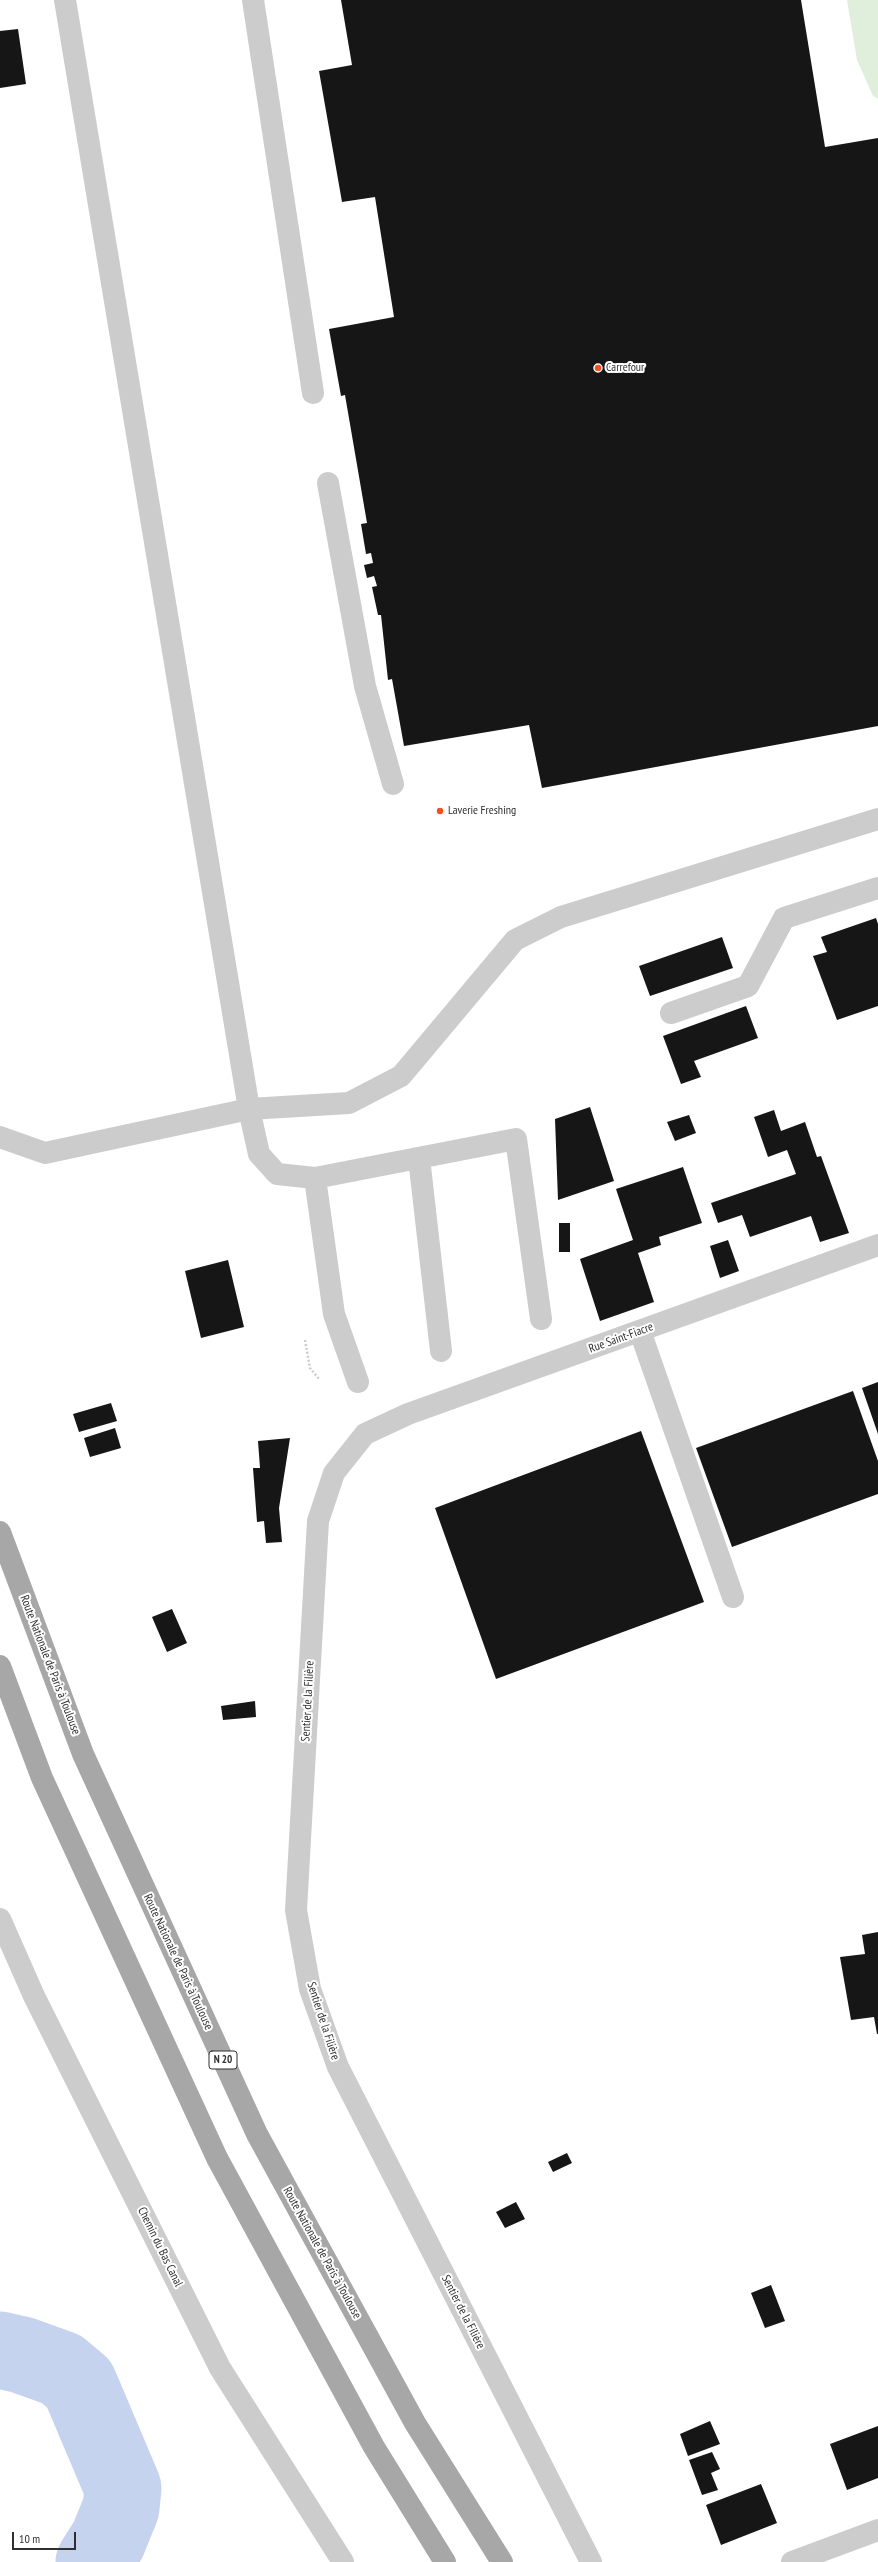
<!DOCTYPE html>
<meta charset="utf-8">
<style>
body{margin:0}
#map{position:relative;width:878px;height:2562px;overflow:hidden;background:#fff;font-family:"PT Sans Narrow",sans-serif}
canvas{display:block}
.scale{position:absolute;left:12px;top:2532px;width:64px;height:18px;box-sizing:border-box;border:2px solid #2f2f2f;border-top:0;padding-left:5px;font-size:12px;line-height:14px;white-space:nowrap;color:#2f2f2f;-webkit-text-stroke:3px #fff;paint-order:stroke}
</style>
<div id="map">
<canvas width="878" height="2562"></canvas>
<div class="scale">10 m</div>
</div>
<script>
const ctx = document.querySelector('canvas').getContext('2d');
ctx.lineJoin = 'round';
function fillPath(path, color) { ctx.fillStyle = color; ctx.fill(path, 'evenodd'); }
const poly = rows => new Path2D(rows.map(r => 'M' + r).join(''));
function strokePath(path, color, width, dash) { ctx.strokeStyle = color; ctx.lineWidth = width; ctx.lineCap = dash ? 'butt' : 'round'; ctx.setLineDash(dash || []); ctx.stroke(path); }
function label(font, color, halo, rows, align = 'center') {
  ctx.font = font + ' "PT Sans Narrow",sans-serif'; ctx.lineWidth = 4; ctx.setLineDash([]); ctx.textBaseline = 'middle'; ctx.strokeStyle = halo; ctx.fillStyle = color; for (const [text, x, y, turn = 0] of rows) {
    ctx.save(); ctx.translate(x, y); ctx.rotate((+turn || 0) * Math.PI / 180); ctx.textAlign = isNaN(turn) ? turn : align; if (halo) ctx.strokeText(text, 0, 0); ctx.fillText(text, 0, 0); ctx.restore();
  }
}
fillPath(poly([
 [847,0,878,0,878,99,873,96,857,60]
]), '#e0eedc');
strokePath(poly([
 [0,2350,22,2355,61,2369,79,2384,123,2488,121,2508,108,2540,94,2562]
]), '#c6d3ef', 77);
fillPath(poly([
 [341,0,801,0,825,147,878,138,878,726,542,788,529,725,404,746,392,679,388,680,381,615,378,615,372,587,377,586,374,576,367,578,364,565,373,563,371,553,366,554,361,524,367,523,345,395,341,396,329,329,394,317,375,197,342,202,319,71,352,65],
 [18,29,26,84,0,88,0,31],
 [876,918,878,924,878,1006,837,1020,813,956,827,952,821,937],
 [722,937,733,968,650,996,639,966],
 [746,1006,758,1038,694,1061,701,1077,681,1084,663,1036],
 [590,1107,614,1181,558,1200,555,1119],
 [774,1110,781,1131,805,1122,817,1157,821,1156,849,1233,820,1242,811,1216,750,1237,742,1215,718,1223,711,1203,796,1174,787,1150,768,1157,754,1117],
 [689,1115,696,1133,675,1141,667,1122],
 [683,1167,702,1223,659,1237,661,1245,638,1253,654,1302,600,1321,580,1259,633,1240,616,1189],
 [559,1223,570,1223,570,1252,559,1252],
 [728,1240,739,1271,720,1278,710,1246],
 [228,1260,244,1327,201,1338,185,1271],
 [878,1382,878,1434,862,1388],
 [853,1391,878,1461,878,1494,732,1547,696,1448],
 [111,1403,117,1421,79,1432,73,1414],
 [115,1428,121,1448,90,1457,84,1438],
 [641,1431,704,1602,496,1679,435,1508],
 [290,1438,279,1508,282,1542,266,1543,264,1521,257,1522,253,1468,260,1468,258,1441],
 [172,1609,187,1643,167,1652,152,1617],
 [255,1701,256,1717,223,1720,221,1706],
 [878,1932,878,2034,877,2034,874,2017,851,2020,840,1957,865,1954,862,1935],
 [567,2153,572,2163,553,2172,548,2162],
 [516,2202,525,2219,505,2228,496,2212],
 [771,2285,785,2321,765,2328,751,2293],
 [710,2421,720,2444,688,2456,680,2434],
 [878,2426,878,2478,847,2490,830,2444],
 [712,2452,720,2469,711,2473,718,2490,702,2495,689,2460],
 [761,2484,777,2523,721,2545,706,2505]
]), '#161616');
strokePath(poly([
 [305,1340,310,1368,319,1379]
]), '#ccc', 2.5, [2, 2]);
strokePath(poly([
 [65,0,249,1109,259,1154,277,1174,315,1178,516,1139,541,1319],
 [253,0,313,393],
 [328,483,365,686,393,784],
 [671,1013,748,986,784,918,878,888],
 [0,1137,45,1153,249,1109,349,1103,401,1076,515,940,561,917,878,819],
 [419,1158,441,1351],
 [315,1178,334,1314,358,1382],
 [640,1331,733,1597]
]), '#ccc', 22);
strokePath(poly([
 [0,1919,34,1996,220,2368,343,2562],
 [591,2562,338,2067,310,1989,296,1910,318,1521,334,1473,365,1434,408,1414,878,1245],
 [792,2562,878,2530]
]), '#ccc', 22);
strokePath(poly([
 [0,1532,83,1754,257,2134,415,2423,502,2562],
 [0,1666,42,1778,217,2158,374,2447,445,2562]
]), '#a7a7a7', 22);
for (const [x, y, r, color] of [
 [598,368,4,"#f64f21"],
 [440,811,4,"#f64f21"]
]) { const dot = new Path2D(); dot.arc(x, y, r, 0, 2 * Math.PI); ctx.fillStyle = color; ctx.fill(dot); strokePath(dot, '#fff', 1.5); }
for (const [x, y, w] of [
 [223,2060,28]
]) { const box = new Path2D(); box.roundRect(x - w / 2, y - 9, w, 18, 3); ctx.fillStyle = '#fff'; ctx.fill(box); strokePath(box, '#2f2f2f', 1); }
label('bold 11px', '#2f2f2f', null, [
 ["N 20",223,2060]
]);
label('12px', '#2f2f2f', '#fff', [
 ["Carrefour",606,368],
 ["Laverie Freshing",448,811]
], 'left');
label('12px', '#2f2f2f', '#fff', [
 ["Rue Saint-Fiacre",621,1338,-20],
 ["Route Nationale de Paris à Toulouse",50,1665,69],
 ["Sentier de la Filière",308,1701,-87],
 ["Route Nationale de Paris à Toulouse",178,1962,65],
 ["Sentier de la Filière",323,2021,72],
 ["Chemin du Bas Canal",160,2247,64],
 ["Route Nationale de Paris à Toulouse",322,2253,61],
 ["Sentier de la Filière",463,2312,63]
]);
</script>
